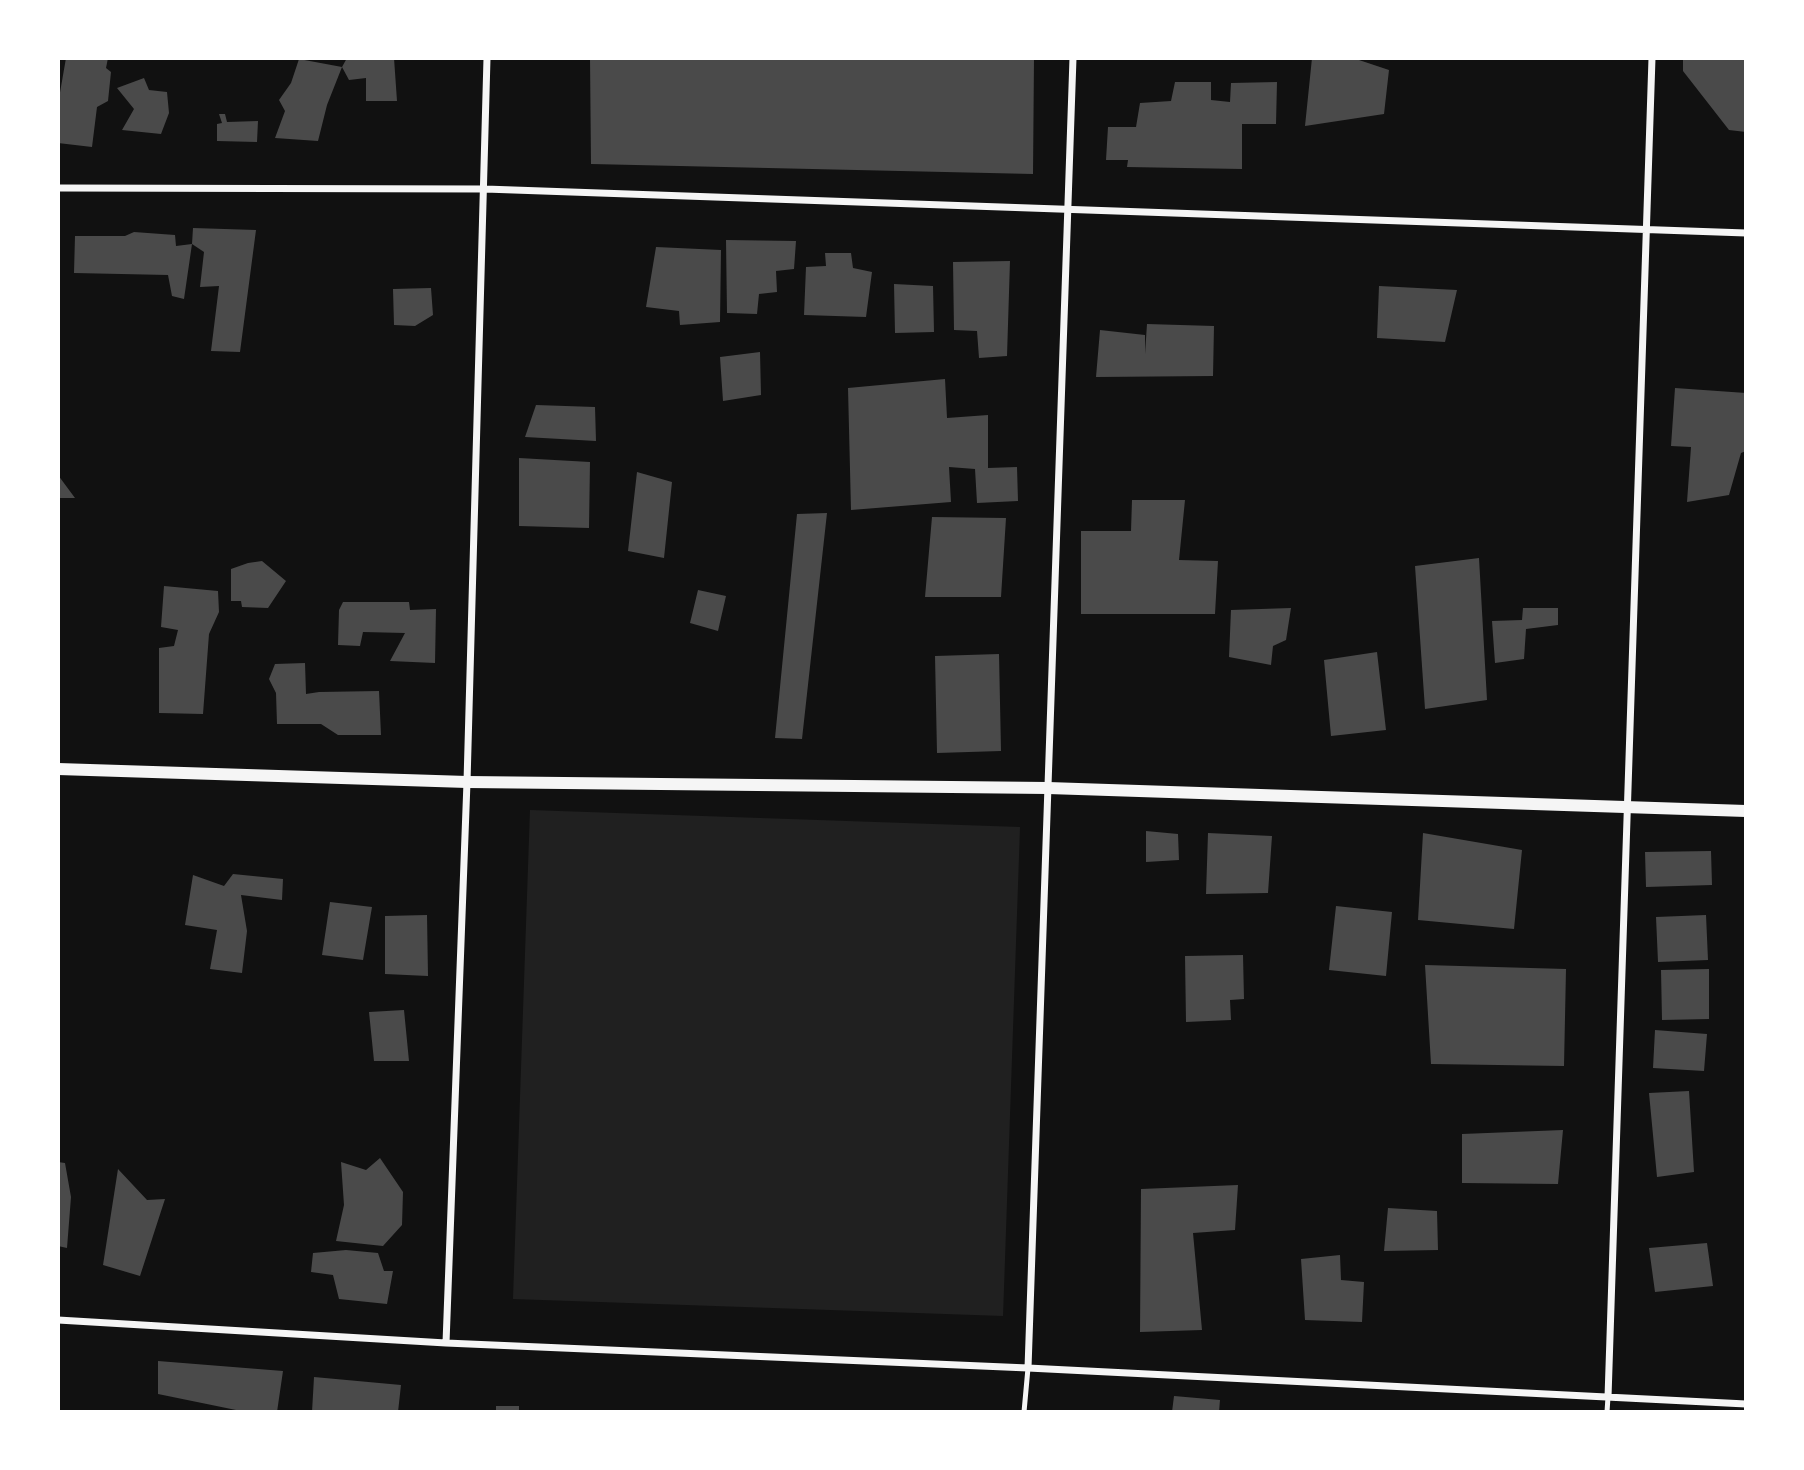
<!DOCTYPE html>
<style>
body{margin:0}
#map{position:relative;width:1804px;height:1470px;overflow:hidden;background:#111;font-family:"Alegreya Sans",sans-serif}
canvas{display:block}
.frame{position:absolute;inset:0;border:60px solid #fff;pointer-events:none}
</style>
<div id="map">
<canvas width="1804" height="1470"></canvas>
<div class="frame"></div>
</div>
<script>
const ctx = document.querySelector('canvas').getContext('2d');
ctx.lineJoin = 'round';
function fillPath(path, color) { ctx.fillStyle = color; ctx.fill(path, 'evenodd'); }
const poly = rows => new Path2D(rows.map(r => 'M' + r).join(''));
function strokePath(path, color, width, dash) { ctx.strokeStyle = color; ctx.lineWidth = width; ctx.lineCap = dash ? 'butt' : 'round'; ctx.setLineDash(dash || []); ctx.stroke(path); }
fillPath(poly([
 [530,810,1020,827,1003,1316,513,1299]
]), '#202020');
fillPath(poly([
 [66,58,108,58,106,68,111,72,108,101,97,107,92,147,58,143,58,104],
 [347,58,394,58,397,101,366,101,366,78,349,80,342,67],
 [590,58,1034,58,1033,174,591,164],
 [1312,58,1353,58,1389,70,1384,114,1305,126],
 [1683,58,1746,58,1746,132,1729,130,1683,71],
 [299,59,342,67,327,105,318,141,275,138,285,111,279,100,291,83],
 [144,78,149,90,167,92,169,113,161,134,122,130,134,109,117,88],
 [1175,82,1211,82,1211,100,1230,102,1231,83,1277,82,1276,124,1242,124,1242,169,1127,167,1128,160,1106,160,1108,127,1136,127,1140,103,1171,101],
 [219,114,225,114,227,122,258,121,257,142,217,141,217,124,222,123],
 [193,228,256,230,240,352,211,351,219,286,200,287,204,252,192,244,184,299,172,296,168,275,74,273,75,236,125,236,134,232,175,235,176,246,192,244],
 [726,240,796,241,794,269,776,271,777,292,759,294,757,314,727,313],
 [656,247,721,250,720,322,680,325,679,311,646,307],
 [825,253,851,253,853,268,872,272,866,317,804,315,806,267,826,266],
 [1010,261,1007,356,979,358,977,331,954,330,953,262],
 [894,284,933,286,934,332,895,333],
 [1379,286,1457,290,1445,342,1377,338],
 [431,288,433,315,415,326,394,325,393,289],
 [1147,324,1214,326,1213,376,1096,377,1100,330,1145,335,1145,354],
 [760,352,761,395,723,401,720,357],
 [945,379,947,418,988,415,988,468,1017,467,1018,501,977,503,975,469,949,467,951,502,851,510,848,388],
 [1675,388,1746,393,1746,451,1741,453,1729,495,1687,502,1691,447,1671,446],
 [536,405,595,407,596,441,525,437],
 [519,458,590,462,589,528,519,526],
 [637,472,672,482,664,558,628,551],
 [58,475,75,498,58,498],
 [1132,500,1185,500,1179,560,1218,561,1215,614,1081,614,1081,531,1131,531],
 [827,513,802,739,775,738,797,514],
 [932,517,1006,518,1001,597,925,597],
 [1479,558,1487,700,1425,709,1415,566],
 [262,561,286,581,268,608,242,607,241,601,231,601,231,569,248,563],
 [164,586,218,591,219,612,209,634,203,714,159,713,159,648,174,646,178,630,161,627],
 [698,590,726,596,718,631,690,623],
 [343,602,409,602,410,610,436,609,435,663,390,661,405,633,363,632,360,646,338,645,339,610],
 [1291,608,1286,640,1273,646,1271,665,1229,657,1231,610],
 [1523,608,1558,608,1558,625,1526,629,1524,659,1495,663,1492,621,1522,620],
 [1377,652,1386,730,1331,736,1324,660],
 [999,654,1001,751,937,753,935,656],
 [305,663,306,694,319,692,379,691,381,735,338,735,321,724,277,724,276,693,269,679,275,664],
 [1146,831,1178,834,1179,860,1146,862],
 [1208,833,1272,836,1268,893,1206,894],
 [1423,833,1522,850,1514,929,1418,920],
 [1711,851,1712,885,1646,887,1645,852],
 [233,874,283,879,282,900,241,895,247,931,242,973,210,969,217,930,185,925,193,875,224,886],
 [330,902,372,907,363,960,322,955],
 [1336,906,1392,912,1386,976,1329,970],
 [427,915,428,976,385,974,385,916],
 [1706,915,1708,960,1658,962,1656,917],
 [1243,955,1244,999,1230,1000,1231,1020,1186,1022,1185,956],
 [1425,965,1566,969,1564,1066,1431,1064],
 [1709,969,1709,1019,1662,1020,1661,970],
 [404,1010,409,1061,374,1061,369,1012],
 [1655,1030,1707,1034,1704,1071,1653,1068],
 [1689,1091,1694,1172,1657,1177,1649,1093],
 [1563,1130,1558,1184,1462,1183,1462,1134],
 [380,1158,403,1192,402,1225,383,1246,336,1241,344,1205,341,1162,366,1170],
 [58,1162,65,1163,71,1197,67,1248,58,1246],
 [118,1169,147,1200,165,1199,140,1276,103,1265],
 [1238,1185,1235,1230,1193,1233,1202,1330,1140,1332,1141,1189],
 [1388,1208,1437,1211,1438,1250,1384,1251],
 [1707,1243,1713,1286,1655,1292,1649,1248],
 [346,1250,378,1253,384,1271,393,1271,387,1304,339,1299,333,1275,311,1272,313,1253],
 [1340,1255,1341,1280,1364,1282,1362,1322,1305,1320,1301,1259],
 [158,1361,283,1371,277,1412,236,1412,236,1410,158,1394],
 [314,1377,401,1385,398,1412,312,1412],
 [1174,1396,1220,1400,1219,1412,1172,1412],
 [496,1406,519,1406,519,1412,496,1412]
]), '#4a4a4a');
strokePath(poly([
 [1024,1412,1028,1368],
 [1607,1412,1608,1397]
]), '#f5f5f5', 5);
strokePath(poly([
 [58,188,485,189,1746,233],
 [58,1320,446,1343,1028,1368,1746,1404],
 [446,1343,467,782,487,58],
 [1028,1368,1073,58],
 [1608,1397,1652,58]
]), '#f5f5f5', 7);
strokePath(poly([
 [58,769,467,782,1048,788,1746,811]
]), '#f5f5f5', 12);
</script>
